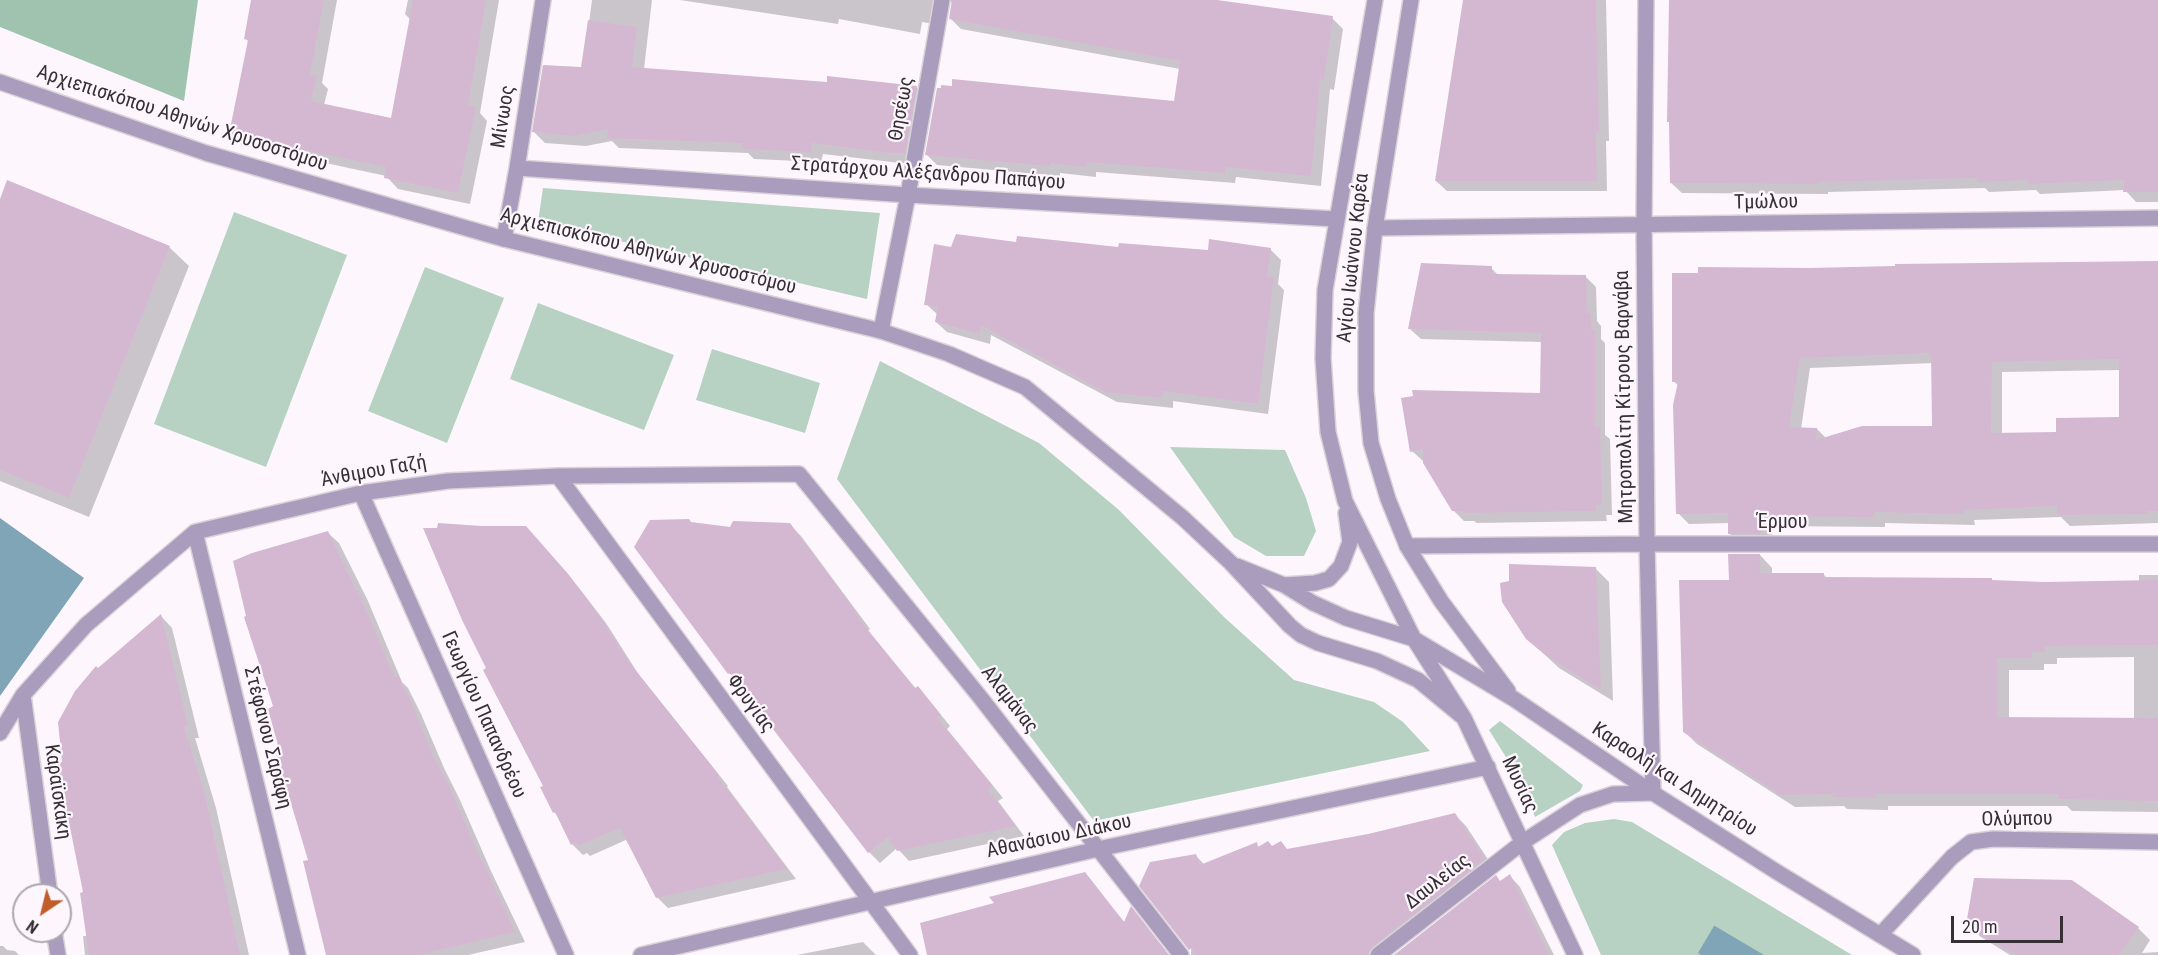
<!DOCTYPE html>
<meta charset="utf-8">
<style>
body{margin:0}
#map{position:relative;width:2158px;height:955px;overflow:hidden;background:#fdf7fd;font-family:"Roboto Condensed",sans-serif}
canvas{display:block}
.north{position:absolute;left:12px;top:883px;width:60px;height:60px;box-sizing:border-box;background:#fdf7fd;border:2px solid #ada7ad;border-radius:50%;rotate:215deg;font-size:16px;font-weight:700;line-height:24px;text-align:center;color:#363036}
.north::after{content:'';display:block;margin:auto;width:21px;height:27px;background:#c25c2b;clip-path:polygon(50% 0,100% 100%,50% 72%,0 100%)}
.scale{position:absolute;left:1951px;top:916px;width:112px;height:27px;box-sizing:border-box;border:3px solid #363036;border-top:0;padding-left:8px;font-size:18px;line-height:21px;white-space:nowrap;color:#363036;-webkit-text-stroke:4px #fdf7fd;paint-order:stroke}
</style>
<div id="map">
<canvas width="2158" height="955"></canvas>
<div class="north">N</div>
<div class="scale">20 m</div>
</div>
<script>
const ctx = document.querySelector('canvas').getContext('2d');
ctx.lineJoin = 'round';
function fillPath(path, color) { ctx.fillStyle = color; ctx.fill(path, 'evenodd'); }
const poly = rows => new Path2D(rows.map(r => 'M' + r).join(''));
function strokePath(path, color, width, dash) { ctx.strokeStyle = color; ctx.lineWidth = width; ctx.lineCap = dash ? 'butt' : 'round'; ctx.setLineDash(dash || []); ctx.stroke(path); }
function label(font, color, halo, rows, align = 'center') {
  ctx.font = font + ' "Roboto Condensed",sans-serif'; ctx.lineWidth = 4.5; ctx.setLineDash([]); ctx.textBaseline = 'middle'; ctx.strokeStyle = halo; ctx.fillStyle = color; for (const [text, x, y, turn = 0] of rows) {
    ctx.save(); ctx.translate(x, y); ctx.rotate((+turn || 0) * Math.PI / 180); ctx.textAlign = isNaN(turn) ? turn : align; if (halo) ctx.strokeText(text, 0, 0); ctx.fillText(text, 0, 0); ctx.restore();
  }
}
fillPath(poly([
 [543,188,880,213,867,299,538,222],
 [234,212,347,255,266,467,154,424],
 [425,267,504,298,447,443,368,411],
 [538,303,674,355,644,430,510,379],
 [712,349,820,383,805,433,696,400],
 [880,361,1039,443,1119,510,1224,617,1294,680,1374,702,1403,722,1430,751,1094,821,837,479],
 [1170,447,1285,450,1306,498,1316,531,1304,556,1266,556,1234,537],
 [1500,721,1583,785,1580,791,1535,817,1524,786,1489,730],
 [1614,819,1632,822,1852,955,1601,955,1552,845,1564,832,1585,823]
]), '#b7d2c2');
fillPath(poly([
 [0,0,198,0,184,101,0,27]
]), '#9fc3ae');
fillPath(poly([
 [0,518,84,578,0,696],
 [1714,926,1715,926,1764,955,1701,955,1698,953]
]), '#80a5b7');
fillPath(poly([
 [252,0,337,0,322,83,328,89,324,105,392,120,411,20,405,14,408,0,499,0,480,113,487,121,470,204,398,189,386,176,242,145,230,134,249,42,245,38],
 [592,0,652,0,644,69,828,84,916,87,927,98,916,163,900,163,823,154,821,162,754,159,748,153,619,148,612,141,586,146,545,143,534,132,583,69],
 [680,0,1208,0,1332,18,1343,29,1334,90,1330,89,1321,186,1236,177,1235,183,1096,172,1096,177,1060,173,1060,176,937,165,926,154,1176,103,1180,69,961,29,950,18,952,2,945,5,940,25,922,22,920,34,839,19,838,24],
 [1465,0,1606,0,1609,141,1606,141,1607,191,1447,191,1436,181],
 [1670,0,2158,0,2158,202,2136,202,2125,190,2040,194,2036,190,1989,192,1985,188,1828,192,1828,194,1682,193,1671,183],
 [0,203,169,247,189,266,89,517,0,481],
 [1018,244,1209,252,1270,249,1281,260,1278,284,1284,290,1268,414,1173,401,1173,408,1117,402,991,335,990,344,947,332,936,322,938,315,926,304,952,248],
 [2158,263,2158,523,2070,526,2061,517,1974,520,1975,525,1885,523,1885,527,1772,526,1772,545,1741,545,1730,534,1730,523,1689,524,1678,513,1679,386,1673,381,1809,269],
 [1933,363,1933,428,1826,438,1817,429,1801,429,1810,368],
 [2120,370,2120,418,2058,433,2002,434,2002,372],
 [1491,268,1499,276,1586,277,1596,287,1597,321,1601,326,1601,339,1605,343,1605,435,1610,439,1612,515,1606,515,1607,521,1477,523,1474,521,1464,521,1453,510,1424,462,1412,451,1542,394,1542,342,1421,339,1410,329],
 [692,523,731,529,790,525,801,536,870,629,868,631,916,689,928,699,950,726,947,729,1003,798,998,801,1024,836,909,861,897,848,880,863,869,852,740,683,729,673],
 [328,533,339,543,368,601,402,682,408,688,421,714,444,768,460,800,491,871,525,942,468,955,328,955,310,861,281,750,275,707],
 [536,539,579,588,606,623,639,675,728,786,727,787,796,879,668,908,657,897,628,839,590,856,587,853,583,855,572,844,560,818,554,812,545,786],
 [1760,555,1772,568,1772,575,1823,574,1827,578,1991,579,1994,582,2044,583,2139,582,2139,575,2158,575,2158,812,2072,811,2067,806,1888,806,1888,810,1847,809,1844,806,1795,807,1697,744,1684,731,1730,581],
 [2134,657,2134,719,2009,718,2009,670,2044,670,2044,664,2057,664,2057,658],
 [1595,568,1609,582,1613,701,1559,668,1527,638],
 [161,616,172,628,199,738,195,738,216,808,249,955,85,955,83,936,88,936,84,894,64,763,98,670],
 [1455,815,1466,826,1495,870,1387,955,1191,955,1195,855,1205,865,1256,844,1260,848,1272,847,1288,851,1369,836],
 [1084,874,1125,923,1131,909,1169,955,929,955,996,904],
 [1510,876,1520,887,1554,955,1396,955,1496,877,1501,882],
 [1968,925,2138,928,2150,940,2142,953,2158,952,2158,955,2010,955,1981,937],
 [863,942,876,955,797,955],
 [0,946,3,946,7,950,15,951,19,955,0,955]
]), '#0003');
fillPath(poly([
 [251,0,324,0,310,74,317,76,311,101,391,118,413,0,486,0,468,105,476,107,458,193,384,178,386,167,229,134,248,40,244,39],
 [952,0,1217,0,1333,16,1324,80,1320,79,1311,176,1225,167,1225,173,1086,162,1086,167,1050,163,1050,166,925,155,937,88,941,88,941,85,952,86,952,79,1174,101,1180,61,949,19],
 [1463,0,1596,0,1599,131,1596,131,1597,181,1435,181],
 [1669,0,2158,0,2158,192,2123,192,2124,180,2028,184,2027,180,1977,182,1977,178,1818,182,1818,184,1670,183,1669,122,1667,122],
 [588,20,637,27,632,67,827,82,827,76,917,86,905,153,888,153,812,143,811,152,742,149,743,143,607,138,608,129,574,136,532,132,543,65,581,67],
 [7,180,170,246,69,498,0,470,0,199],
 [956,234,1016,242,1017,236,1118,247,1119,243,1208,250,1209,239,1271,248,1267,277,1274,277,1258,404,1163,391,1162,398,1105,392,981,325,979,334,935,322,938,306,924,305,934,244,951,247],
 [2158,261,2158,511,2147,511,2147,514,2057,515,2057,506,1964,510,1964,514,1874,512,1874,517,1762,516,1761,534,1728,534,1728,513,1676,514,1673,405,1678,382,1672,382,1672,273,1698,273,1698,267,1809,268,1895,266,1895,264],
 [1931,353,1932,426,1862,426,1816,440,1817,428,1789,427,1800,358],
 [2119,359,2119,417,2056,418,2056,432,1991,433,1992,362],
 [1421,263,1492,266,1492,274,1586,275,1587,313,1591,313,1591,330,1595,330,1595,427,1600,427,1602,505,1596,505,1597,511,1464,513,1464,511,1452,511,1423,463,1423,449,1410,452,1401,398,1413,396,1412,390,1540,393,1541,333,1408,329],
 [689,519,691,522,730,527,733,521,790,523,860,618,859,619,915,688,918,686,941,715,937,718,993,786,988,790,1016,826,897,851,888,837,868,853,730,673,728,674,634,547,650,520],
 [438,523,482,526,526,526,569,575,596,611,629,662,719,775,717,776,787,869,656,898,620,828,578,846,576,842,571,845,555,812,553,813,540,787,543,786,483,670,486,668,462,620,423,528,437,528],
 [328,531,356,590,357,589,395,678,398,676,411,702,433,756,450,788,482,862,483,862,515,932,418,955,326,955,303,861,308,860,275,750,279,749,268,709,273,706,244,617,246,616,233,561,252,553],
 [1728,554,1760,554,1760,573,1824,573,1824,577,1992,578,1992,580,2044,582,2158,580,2158,645,2045,646,2045,652,2032,652,2032,658,1997,658,1997,717,2158,718,2158,801,2058,799,2058,794,1876,794,1876,798,1833,797,1833,794,1781,795,1683,732,1679,580,1729,580],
 [1509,564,1596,567,1601,690,1544,654,1526,639,1502,602,1500,583,1509,581],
 [161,614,188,726,184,727,205,795,240,955,89,955,80,893,83,892,57,763,62,762,58,722,75,691,96,666,98,668],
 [1455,813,1485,859,1372,947,1368,955,1195,955,1192,948,1189,950,1139,886,1150,862,1196,854,1200,865,1257,842,1258,847,1268,841,1272,846,1281,841,1287,849,1368,834],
 [1085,872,1124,922,1131,906,1169,955,927,955,920,923,994,903,989,897],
 [1510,874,1549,955,1394,955,1496,875,1500,881],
 [1974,878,2072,880,2139,927,2119,955,2016,955,1966,925]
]), '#d4b7d1');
const minor = poly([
 [517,168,908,195,1336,219],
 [1375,228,2158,218],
 [504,239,517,168,543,0],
 [881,331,908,195,942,0],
 [558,476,910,955],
 [361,493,566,955],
 [195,532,298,955],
 [1407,546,1647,544,2158,544],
 [23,695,50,895],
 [0,733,23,695,86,625,195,532,361,493,448,481,558,476,799,474,980,697,1181,955],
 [54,931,58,955],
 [1880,935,1952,857,1971,842,1993,839,2158,842],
 [641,955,1098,849,1488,767],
 [1378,955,1523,842,1580,805,1613,794,1653,793,1647,544,1644,225,1646,0]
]);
const tertiary = poly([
 [1375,0,1325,290,1323,358,1328,432,1345,501,1414,639,1464,718,1575,955],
 [1411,0,1375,228,1366,313,1366,391,1371,443,1388,499,1407,546,1441,601,1508,691],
 [0,82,206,153,504,239,881,331,949,354,1025,387,1183,518,1231,563,1290,626,1301,635,1318,643,1377,661,1418,680,1464,718],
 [1237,566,1284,585,1313,603,1346,618,1414,639,1514,699,1653,793,1777,872,1913,955],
 [1284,585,1315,583,1329,579,1341,566,1350,542,1346,513]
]);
strokePath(minor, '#d9d3d9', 18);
strokePath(tertiary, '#d9d3d9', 18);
strokePath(minor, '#a99cbc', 15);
strokePath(tertiary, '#a99cbc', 15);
label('20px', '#363036', '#fdf7fd', [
 ["Θησέως",902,109,-80],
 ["Μίνωος",504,117,-81],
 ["Αρχιεπισκόπου Αθηνών Χρυσοστόμου",182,119,18],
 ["Στρατάρχου Αλέξανδρου Παπάγου",928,174,4],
 ["Τμώλου",1766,203,-1],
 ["Αρχιεπισκόπου Αθηνών Χρυσοστόμου",648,252,14],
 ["Αγίου Ιωάννου Καρέα",1354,258,-84],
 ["Μητροπολίτη Κίτρους Βαρνάβα",1625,397,-91],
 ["Άνθιμου Γαζή",374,472,-10],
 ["Έρμου",1782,523],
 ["Αλαμάνας",1009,700,52],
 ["Φρυγίας",750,704,54],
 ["Γεωργίου Παπανδρέου",483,715,66],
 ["Στέφανου Σαράφη",267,738,76],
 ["Καραολή και Δημητρίου",1674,780,33],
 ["Μυσίας",1519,785,65],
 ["Καραϊσκάκη",57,792,82],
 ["Ολύμπου",2017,820,-1],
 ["Αθανάσιου Διάκου",1059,837,-12],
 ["Δαυλείας",1438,882,-38]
]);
</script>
